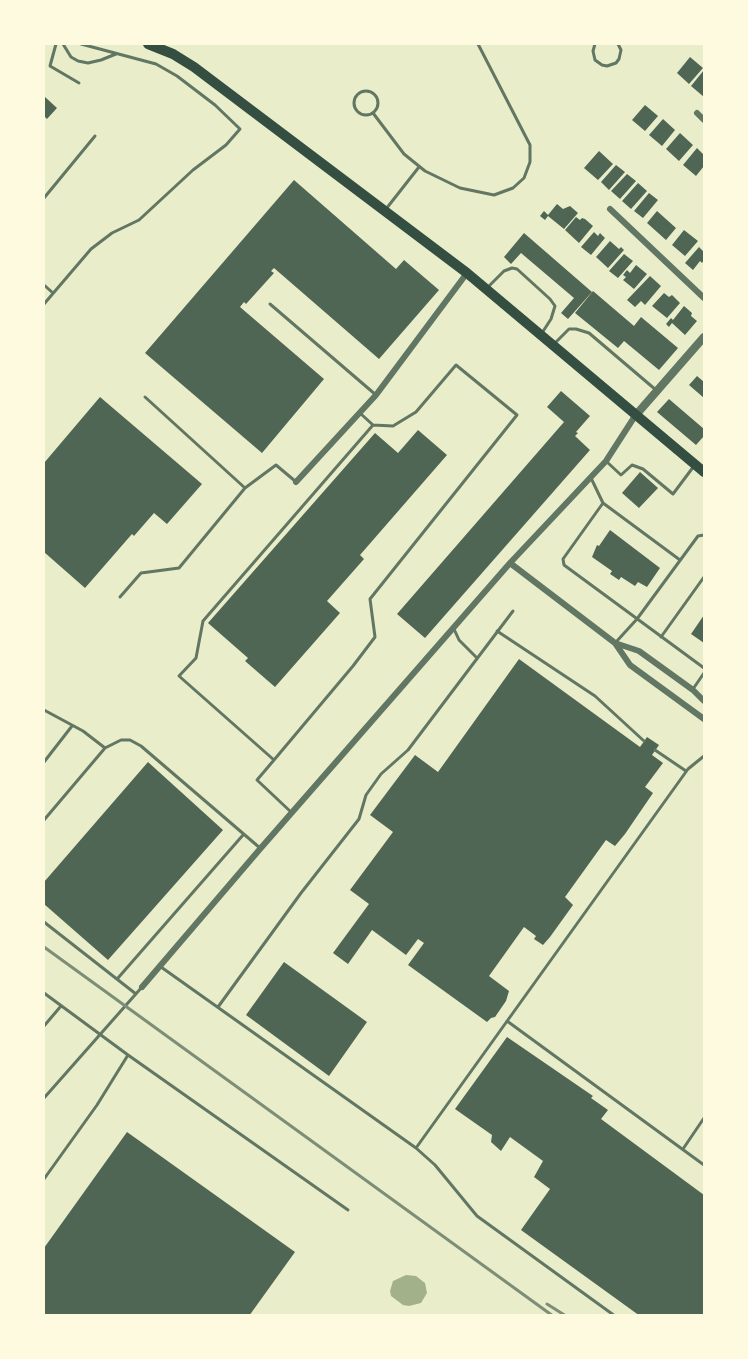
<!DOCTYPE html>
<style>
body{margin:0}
#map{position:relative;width:748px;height:1359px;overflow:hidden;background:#e9edc9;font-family:"Fira Sans Condensed",sans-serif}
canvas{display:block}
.frame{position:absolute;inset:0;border:45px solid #fefae0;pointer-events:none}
</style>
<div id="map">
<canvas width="748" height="1359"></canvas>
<div class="frame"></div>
</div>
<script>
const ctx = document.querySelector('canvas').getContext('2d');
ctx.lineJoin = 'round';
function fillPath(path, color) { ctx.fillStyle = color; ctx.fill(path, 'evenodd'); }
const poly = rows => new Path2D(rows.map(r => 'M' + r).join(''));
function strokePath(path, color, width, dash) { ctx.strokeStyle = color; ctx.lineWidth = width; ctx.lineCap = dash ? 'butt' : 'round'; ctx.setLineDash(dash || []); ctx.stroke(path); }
fillPath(poly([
 [406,1275,416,1276,425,1283,427,1293,421,1303,409,1306,403,1305,391,1296,390,1291,393,1281]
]), '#a3b18a');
fillPath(poly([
 [690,57,703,68,689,84,677,73],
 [704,70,704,97,691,86],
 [44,96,57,108,47,119,44,116],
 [645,105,658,116,645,131,632,120],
 [663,119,675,130,662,146,649,135],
 [680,133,693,145,679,161,666,149],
 [697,148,704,155,704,166,696,176,683,165],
 [599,151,613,164,598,180,584,168],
 [616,165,625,172,609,190,601,182],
 [627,174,636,181,620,199,611,191],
 [294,180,396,269,404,260,439,290,379,359,274,268,271,271,274,273,246,304,244,302,240,307,324,379,262,453,145,353],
 [638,183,647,191,631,209,622,201],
 [649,193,658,200,643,218,634,211],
 [557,204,563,209,570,206,578,213,564,229,548,216,545,220,540,216,544,211,548,215],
 [657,211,676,228,666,240,647,223],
 [576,217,580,220,582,218,585,219,593,226,579,243,565,230],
 [684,230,698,241,685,256,672,245],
 [594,232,598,236,600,233,605,238,591,255,581,247],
 [524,233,592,292,568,319,561,313,574,298,521,253,511,264,504,257],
 [610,241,619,249,621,247,624,250,608,268,596,257],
 [699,247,704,252,704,260,702,263,700,261,693,270,685,263],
 [624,254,633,261,618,278,609,271],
 [636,265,647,274,634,289,623,280,626,277,623,275,627,270,630,273],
 [650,276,661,286,645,305,641,301,635,307,627,300],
 [593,291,634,326,641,317,678,348,659,370,624,341,618,348,575,313],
 [664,293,669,297,672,295,680,303,667,318,652,306],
 [684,306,692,313,691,316,697,321,685,335,672,323,669,327,666,324,671,318,673,320],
 [697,376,704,382,704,398,689,385],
 [561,391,590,416,576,432,578,433,575,436,590,450,425,638,397,614,564,422,547,407],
 [100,397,202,484,167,524,154,513,134,536,132,534,85,588,44,552,44,463],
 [669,399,704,429,704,436,696,445,657,412],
 [418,430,447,455,360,555,364,559,327,601,340,613,275,687,245,661,248,658,208,623,375,433,398,453],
 [640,472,658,488,639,508,622,493],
 [610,530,660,568,647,587,638,582,635,586,621,577,619,580,610,574,612,571,592,557,597,545,599,546],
 [704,615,704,643,691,634],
 [519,659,640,747,647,737,659,745,652,755,663,763,645,787,653,793,625,834,615,846,606,840,565,897,573,905,550,937,543,945,534,939,536,936,524,927,489,976,509,991,506,1001,495,1017,491,1018,487,1022,408,965,424,943,418,939,406,955,372,930,348,964,333,953,369,904,350,890,393,832,370,815,415,755,438,772],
 [148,762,223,830,108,960,44,904,44,882],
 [284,962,367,1022,329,1076,246,1015],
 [507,1037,593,1096,591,1098,608,1110,601,1119,704,1195,704,1316,640,1316,521,1230,550,1189,534,1177,543,1161,510,1137,501,1151,491,1142,492,1135,455,1109],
 [127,1132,295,1252,249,1316,44,1316,44,1248]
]), '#4f6655');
strokePath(poly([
 [56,44,50,66,79,83],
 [63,44,71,57,78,61,88,63,101,60,116,54],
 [595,44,593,51,595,60,602,65,607,66,616,63,619,59,621,50,618,44],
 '354 103a12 12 0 1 1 24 0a12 12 0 1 1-24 0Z',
 [373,113,404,154,425,171,460,188,494,195,513,188,524,178,530,162,530,145,478,44],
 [44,198,95,136],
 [386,209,419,167],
 [44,285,53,293],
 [488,287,504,271,512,268,517,269,550,299,555,306,551,319,542,333],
 [44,304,91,249,112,233,139,220,193,170,226,145,240,129,215,105,177,76,156,64,81,44],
 [270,304,376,395],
 [555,343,569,329,576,329,589,333,656,390],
 [145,397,245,488],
 [361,414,373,425],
 [607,462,621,475,632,465,643,469,673,494,694,466],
 [591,478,603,503,680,560],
 [603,503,563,559,564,565,704,668],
 [120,597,141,573,179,568,245,488,276,465,295,481],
 [454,629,459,640,477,658],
 [497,631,595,696,644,741],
 [661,637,704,577],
 [616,642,637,619,698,536,704,535],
 [693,689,704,673],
 [44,710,83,731,105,748,44,820],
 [105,748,121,740,130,740,141,746,260,848],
 [655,750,686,771],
 [274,760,179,676,196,658,203,621,373,425,393,426,416,412,456,365,517,415,370,599,375,637,353,666,274,760,257,780,291,812],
 [44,762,72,726],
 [44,922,136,994],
 [161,967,416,1148,435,1165,477,1216,615,1316],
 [118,978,243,835],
 [44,993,128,1055,348,1210],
 [218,1007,301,893,359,819,366,795,381,774,408,750,513,611],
 [507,1021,704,1165],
 [44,1026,61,1006],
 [44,1098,142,987],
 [416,1148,688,769,704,756],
 [683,1149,704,1118],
 [44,1179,97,1105,128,1055]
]), '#617663', 3);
strokePath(poly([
 [697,113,704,120],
 [610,209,704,298],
 [296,482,376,395,467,273],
 [510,563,615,643,630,665,704,719],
 [615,643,639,651,693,690,704,701],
 [142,987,260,849,510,563,606,461,635,416]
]), '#617663', 6);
strokePath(poly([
 [635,416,704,337]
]), '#617663', 8);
strokePath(poly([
 [148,44,173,54,194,67,467,273,704,472]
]), '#344e41', 10);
strokePath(poly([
 [44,947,553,1316],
 [547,1304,566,1316]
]), '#7c8e77', 3);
</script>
